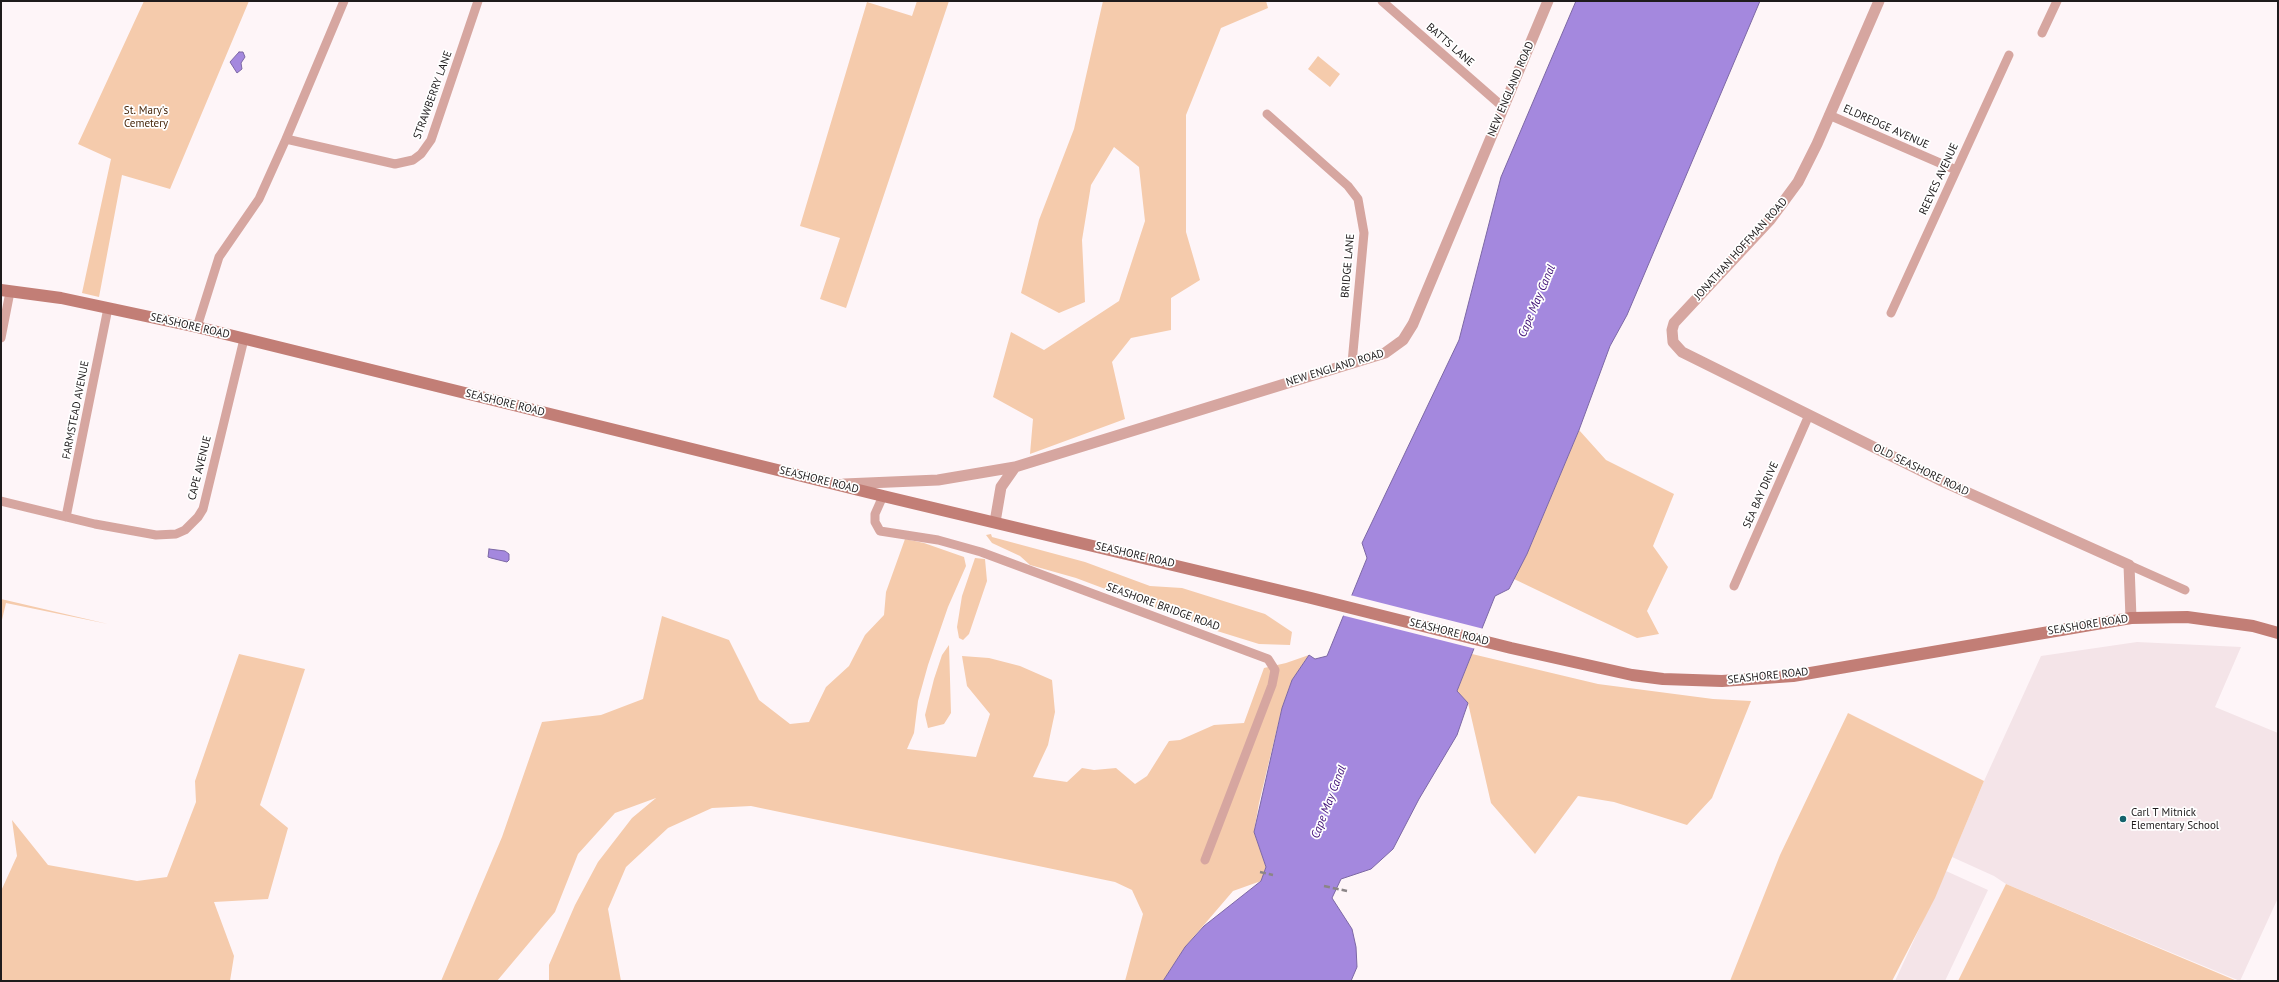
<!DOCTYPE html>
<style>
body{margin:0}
#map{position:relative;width:2279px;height:982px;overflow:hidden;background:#fef5f8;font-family:"PT Sans",sans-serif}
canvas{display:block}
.frame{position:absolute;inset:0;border:2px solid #1e1b1c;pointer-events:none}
</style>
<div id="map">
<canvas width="2279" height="982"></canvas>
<div class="frame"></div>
</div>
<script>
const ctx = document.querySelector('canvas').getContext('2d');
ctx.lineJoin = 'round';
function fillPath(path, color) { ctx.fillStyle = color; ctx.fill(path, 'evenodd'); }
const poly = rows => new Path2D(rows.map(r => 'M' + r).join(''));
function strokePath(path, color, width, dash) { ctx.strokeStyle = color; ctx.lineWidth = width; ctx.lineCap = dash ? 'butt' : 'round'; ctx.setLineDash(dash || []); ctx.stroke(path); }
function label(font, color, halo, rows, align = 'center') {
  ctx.font = font + ' "PT Sans",sans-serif'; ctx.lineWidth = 3.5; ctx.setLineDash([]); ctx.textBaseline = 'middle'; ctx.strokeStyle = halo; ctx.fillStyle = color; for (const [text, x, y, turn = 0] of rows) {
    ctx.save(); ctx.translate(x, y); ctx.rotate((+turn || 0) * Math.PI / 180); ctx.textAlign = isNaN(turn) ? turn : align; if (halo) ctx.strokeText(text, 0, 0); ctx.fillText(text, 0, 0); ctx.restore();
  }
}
fillPath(poly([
 [2137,642,2241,647,2215,707,2278,733,2278,898,2240,981,2006,884,1994,876,1952,857,1984,781,2041,656],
 [1946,871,1988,890,1945,981,1895,981]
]), '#f4e4e8');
fillPath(poly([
 [144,1,249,1,170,189,122,175,99,297,82,293,111,159,78,144],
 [917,1,949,1,846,308,820,299,840,238,800,226,867,2,912,16],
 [1103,1,1266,1,1268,8,1221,28,1186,115,1186,232,1200,280,1171,298,1171,330,1131,338,1112,362,1125,419,1030,454,1033,419,993,397,1011,332,1044,350,1119,301,1145,221,1139,167,1114,147,1091,185,1082,240,1085,302,1059,313,1021,293,1039,220,1074,129],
 [1318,56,1340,74,1330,87,1308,69],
 [1579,430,1606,460,1674,494,1653,546,1668,567,1647,611,1659,634,1637,638,1514,579,1527,554],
 [991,534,992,537,1085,562,1150,586,1182,588,1265,614,1292,632,1290,645,1259,644,1217,631,1076,578,1030,565,1020,556,992,543,986,535],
 [905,539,924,543,964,557,966,566,948,607,928,665,918,701,914,733,907,749,976,757,990,714,967,686,962,656,989,658,1020,666,1052,680,1055,712,1048,745,1033,777,1067,782,1082,768,1094,770,1116,768,1135,784,1147,776,1169,741,1180,740,1214,725,1244,723,1264,668,1286,663,1309,655,1292,680,1282,708,1259,803,1254,832,1266,867,1261,881,1233,891,1185,947,1163,981,1125,981,1143,914,1132,890,1115,882,751,806,712,808,668,828,626,867,608,909,621,981,549,981,549,965,575,905,598,862,632,818,656,798,615,813,578,854,555,912,497,981,441,981,502,837,542,722,601,715,643,699,662,616,729,640,759,700,790,724,809,722,826,687,849,666,865,635,884,615,886,592],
 [975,558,985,559,987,581,969,634,963,640,959,638,957,627,962,596],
 [1,599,108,624,6,603,1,624],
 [949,645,951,713,944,724,928,728,925,715,934,679,942,655],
 [239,654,305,669,260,805,288,828,268,899,214,902,234,956,230,981,1,981,1,891,17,856,12,820,48,865,137,881,167,877,196,802,195,781],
 [1472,654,1598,684,1713,699,1751,701,1712,798,1687,825,1614,802,1578,796,1535,854,1491,803,1468,703,1457,691],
 [1848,713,1984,781,1935,898,1892,981,1730,981,1780,855],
 [2006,884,2237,981,1958,981]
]), '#f5cbac');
const water = poly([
 [1576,1,1760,1,1627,315,1610,346,1579,430,1527,554,1509,589,1495,596,1457,691,1468,703,1457,735,1419,799,1393,849,1371,869,1341,879,1332,898,1352,929,1356,947,1357,967,1351,981,1163,981,1185,947,1204,926,1261,881,1266,867,1254,832,1282,708,1292,680,1309,655,1315,659,1327,656,1367,558,1362,543,1459,340,1501,177,1576,1],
 [239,52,243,52,245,57,241,63,242,69,237,73,230,62,239,52],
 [489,549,505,551,509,554,509,560,507,562,491,558,488,557,489,549]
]);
fillPath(water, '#a488de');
strokePath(water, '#7c67a4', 1);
fillPath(poly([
 [1350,595,1484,629,1476,649,1341,615]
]), '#fef5f8');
strokePath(poly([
 [344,1,286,139,395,164,413,160,421,154,431,140,478,1],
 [1382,1,1503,107],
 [2042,33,2057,1],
 [1267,114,1348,186,1358,199,1364,233,1352,363],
 [1829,115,1956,170],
 [1891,313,2009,55],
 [197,327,219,257,259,199,286,139],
 [1,338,10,292],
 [883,496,875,514,875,522,880,531,938,540,981,552,1268,659,1275,670,1272,685,1205,860],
 [1,501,95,524,156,535,176,534,185,530,198,517,203,509,244,339],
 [66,517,108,308],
 [2129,565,2185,590],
 [1734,586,1809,415]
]), '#d6a6a0', 9);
strokePath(poly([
 [1879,1,1817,144,1798,182,1770,220,1674,323,1672,330,1673,342,1682,352,1944,482,2129,565,2131,618],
 [844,484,938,480,1015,467],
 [995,522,1001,487,1015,467,1385,353,1403,340,1413,324,1548,1]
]), '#d6a6a0', 11);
strokePath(poly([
 [1,290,61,298,197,327,883,496,1311,598,1511,648,1632,675,1663,679,1722,681,1793,676,2131,618,2187,617,2253,626,2278,633]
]), '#c27e76', 12);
strokePath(poly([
 [1260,872,1273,875],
 [1324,886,1347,891]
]), '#8b8587', 2.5, [6, 3]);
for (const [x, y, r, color] of [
 [2123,819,4,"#14626c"]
]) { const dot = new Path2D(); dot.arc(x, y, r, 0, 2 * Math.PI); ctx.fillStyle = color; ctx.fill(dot); strokePath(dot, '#fff', 1.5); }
label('11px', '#1e1b1c', '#fff', [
 ["BATTS LANE",1450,45,41],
 ["NEW ENGLAND ROAD",1511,89,-67],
 ["STRAWBERRY LANE",433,95,-70],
 ["ELDREDGE AVENUE",1886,127,24],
 ["REEVES AVENUE",1939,179,-65],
 ["JONATHAN HOFFMAN ROAD",1741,249,-48],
 ["BRIDGE LANE",1348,266,-85],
 ["SEASHORE ROAD",190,326,13],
 ["NEW ENGLAND ROAD",1335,368,-17],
 ["SEASHORE ROAD",505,403,14],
 ["FARMSTEAD AVENUE",76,410,-79],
 ["CAPE AVENUE",200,468,-76],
 ["OLD SEASHORE ROAD",1921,470,26],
 ["SEASHORE ROAD",819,480,14],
 ["SEA BAY DRIVE",1761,495,-66],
 ["SEASHORE ROAD",1135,555,13],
 ["SEASHORE BRIDGE ROAD",1163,607,20],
 ["SEASHORE ROAD",2088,625,-9],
 ["SEASHORE ROAD",1449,632,14],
 ["SEASHORE ROAD",1768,676,-6]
]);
label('11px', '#452509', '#fff', [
 ["St. Mary's",146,111],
 ["Cemetery",146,124]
]);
label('11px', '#1e1b1c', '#fff', [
 ["Carl T Mitnick",2131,813],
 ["Elementary School",2131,826]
], 'left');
label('italic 12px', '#3f0e75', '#fff', [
 ["Cape May Canal",1537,301,-67],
 ["Cape May Canal",1329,802,-69]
]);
</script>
